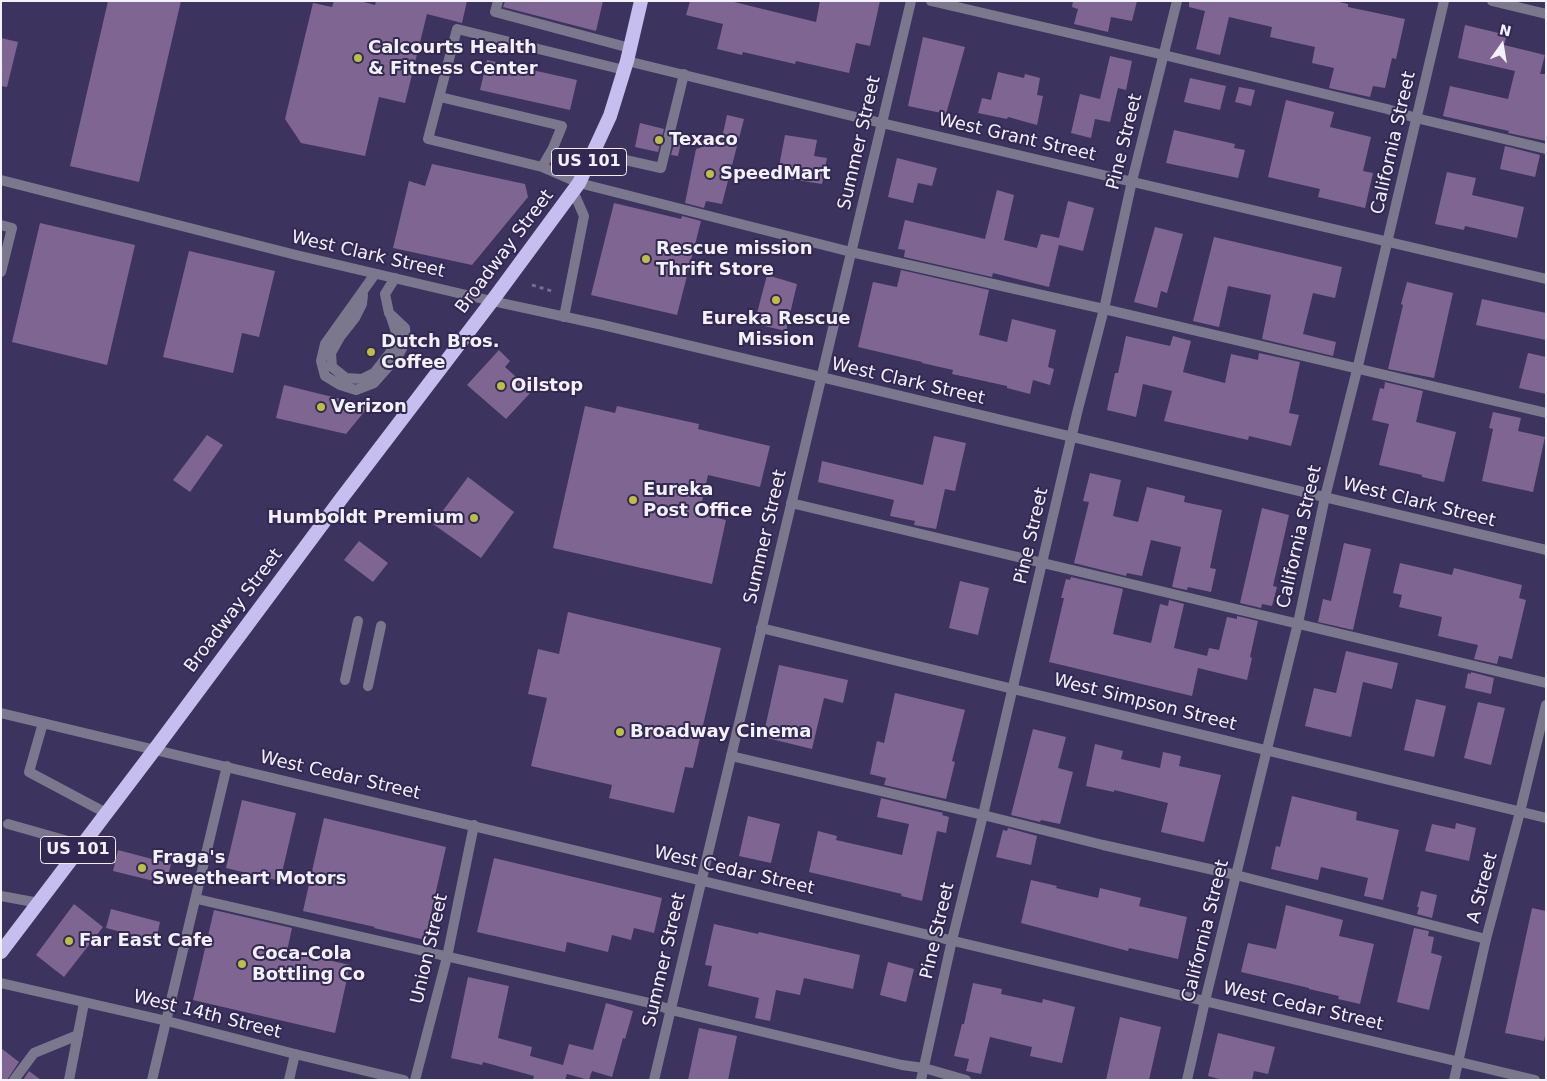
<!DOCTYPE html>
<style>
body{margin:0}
#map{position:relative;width:1547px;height:1081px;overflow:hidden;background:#3c345e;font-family:"DejaVu Sans",sans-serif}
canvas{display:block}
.frame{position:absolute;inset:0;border:2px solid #f3f2fc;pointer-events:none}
.north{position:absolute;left:1477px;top:20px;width:50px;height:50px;-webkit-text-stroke:4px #322953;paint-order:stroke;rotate:13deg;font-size:14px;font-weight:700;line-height:20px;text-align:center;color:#f3f2fc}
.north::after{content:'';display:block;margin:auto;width:18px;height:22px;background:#f3f2fc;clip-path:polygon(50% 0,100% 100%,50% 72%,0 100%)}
</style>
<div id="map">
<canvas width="1547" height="1081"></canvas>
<div class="frame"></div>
<div class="north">N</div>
</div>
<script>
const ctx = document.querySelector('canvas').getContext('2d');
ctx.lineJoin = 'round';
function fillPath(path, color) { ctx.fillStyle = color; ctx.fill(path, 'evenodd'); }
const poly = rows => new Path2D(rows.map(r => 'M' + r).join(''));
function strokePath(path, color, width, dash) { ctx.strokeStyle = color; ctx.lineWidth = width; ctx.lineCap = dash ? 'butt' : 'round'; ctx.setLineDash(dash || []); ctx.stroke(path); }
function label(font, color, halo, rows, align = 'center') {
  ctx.font = font + ' "DejaVu Sans",sans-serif'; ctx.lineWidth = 4; ctx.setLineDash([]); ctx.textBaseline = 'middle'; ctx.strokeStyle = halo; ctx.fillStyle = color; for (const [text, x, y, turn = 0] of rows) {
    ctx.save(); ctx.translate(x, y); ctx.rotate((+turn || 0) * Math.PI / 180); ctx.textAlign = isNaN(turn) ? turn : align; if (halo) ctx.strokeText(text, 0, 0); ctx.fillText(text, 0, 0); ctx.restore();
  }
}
fillPath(poly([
 [108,1,181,1,139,182,70,166],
 [334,1,360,1,375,5,376,1,467,1,462,23,427,14,405,103,379,97,365,156,301,143,285,119,313,3,332,7],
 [505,1,603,1,596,31,503,7],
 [690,1,730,1,816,22,820,1,880,1,870,46,856,43,849,73,796,61,795,64,743,52,742,55,717,49,723,24,686,15],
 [1073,1,1137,1,1132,21,1111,17,1108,32,1074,24,1078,9,1072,7],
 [1189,1,1335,1,1348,4,1348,7,1405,19,1396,59,1392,58,1385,88,1373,86,1370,97,1329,88,1334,68,1312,63,1315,47,1270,37,1272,27,1229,17,1220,55,1196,49,1205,11,1189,7],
 [1465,25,1507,35,1504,45,1545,55,1540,74,1546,74,1546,141,1508,133,1509,131,1443,116,1450,86,1508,99,1515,71,1458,58],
 [923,37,965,47,946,114,908,106],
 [1,38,18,42,7,87,1,86],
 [1110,56,1132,61,1126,90,1118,88,1110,122,1095,119,1091,138,1071,133,1080,94,1100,99],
 [487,60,577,80,570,110,480,90],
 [998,72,1024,78,1025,74,1040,78,1037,95,1043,96,1037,125,1008,117,1007,119,978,113,982,98,991,100],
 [1190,78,1226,86,1220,110,1184,102],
 [1239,87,1255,90,1251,106,1235,102],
 [1286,100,1334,112,1330,127,1371,137,1363,171,1373,173,1365,208,1318,197,1320,189,1268,177],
 [727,115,744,119,722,204,706,201,704,208,685,203,696,149,709,145,720,147],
 [640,123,664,129,658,152,635,147],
 [1174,130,1235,144,1234,148,1245,150,1238,178,1166,163],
 [677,132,683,134,678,156,671,155],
 [785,135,817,140,814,156,827,158,822,184,777,177],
 [1505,146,1540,155,1535,177,1500,169],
 [897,158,937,168,932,186,918,183,913,203,888,197],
 [432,164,525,184,528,197,472,265,393,248,409,181,425,186],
 [1447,172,1476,178,1472,195,1524,207,1517,238,1465,226,1464,230,1435,224],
 [997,190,1014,195,1004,240,1037,248,1041,234,1059,238,1068,201,1094,208,1083,251,1059,245,1049,287,993,273,992,277,904,257,905,250,898,249,905,220,985,239],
 [614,203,681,219,682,216,701,221,677,315,591,295],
 [40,223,135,245,107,365,12,342],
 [1155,227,1183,234,1167,293,1161,291,1157,308,1134,302],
 [1214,237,1342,267,1335,298,1313,293,1303,334,1336,342,1333,356,1262,339,1271,295,1228,286,1219,327,1193,321],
 [189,251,275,271,259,337,242,333,233,373,163,357],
 [901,270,989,290,979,335,1007,342,1012,319,1056,330,1048,367,1054,369,1050,385,1033,380,1030,394,1007,388,1007,386,952,374,953,370,922,363,922,362,858,347,873,282,897,287],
 [767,275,797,284,786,331,760,325,762,319,756,317],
 [1407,282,1453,293,1434,378,1388,369,1403,305,1401,304],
 [1482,299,1546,313,1546,340,1476,325],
 [1126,336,1170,346,1173,336,1191,341,1183,372,1225,383,1231,354,1258,360,1259,353,1300,362,1289,413,1299,415,1291,446,1249,436,1248,440,1164,421,1172,391,1143,384,1136,417,1107,410,1115,373,1118,373],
 [499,350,510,361,505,367,532,391,506,419,467,385],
 [1528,353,1546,357,1546,394,1519,388],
 [1385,382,1423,391,1416,422,1456,432,1444,482,1422,477,1422,475,1379,465,1389,424,1372,420,1380,388,1384,389],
 [284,385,369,406,346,434,276,418],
 [585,406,615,413,617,406,699,424,698,429,770,446,760,487,708,475,699,514,726,520,712,584,553,548],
 [1493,412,1521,418,1518,431,1545,437,1533,492,1482,481,1493,429,1489,428],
 [207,435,223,445,190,492,173,480],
 [934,436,966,443,955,491,945,489,936,529,914,525,915,521,890,516,894,500,818,482,822,461,923,485],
 [1090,473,1121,480,1113,516,1138,522,1147,487,1185,496,1184,502,1222,510,1210,568,1216,569,1211,592,1188,587,1187,590,1172,587,1181,547,1151,540,1142,576,1127,573,1126,576,1074,563,1089,502,1083,501],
 [468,477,514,512,481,558,433,524],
 [1262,508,1289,515,1273,586,1277,587,1272,606,1262,604,1261,608,1240,603],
 [359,541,388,563,373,582,344,560],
 [1344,543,1371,549,1353,630,1318,622,1323,599,1331,601],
 [1400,563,1452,575,1454,568,1522,585,1519,598,1526,600,1512,659,1499,656,1497,664,1474,659,1478,645,1438,636,1442,617,1399,607,1402,595,1393,593],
 [1071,577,1123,589,1113,634,1151,643,1160,604,1168,606,1169,600,1184,604,1174,648,1207,656,1209,648,1219,650,1227,617,1237,619,1237,616,1258,621,1250,657,1252,658,1247,680,1198,668,1192,696,1049,662,1064,598,1061,598,1066,579,1070,580],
 [960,581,989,588,978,635,949,628],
 [568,612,721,648,693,768,685,767,674,813,609,798,612,785,531,766,547,698,528,694,538,649,559,654],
 [1346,651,1398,663,1392,689,1363,682,1351,737,1305,726,1314,688,1336,693],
 [779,665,848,680,843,703,824,698,812,749,763,737],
 [1471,672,1494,678,1491,694,1465,688,1468,673,1471,674],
 [895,693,965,710,952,761,955,762,946,799,884,785,886,778,870,774,877,741,884,743],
 [1416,699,1446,706,1434,757,1404,750],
 [1478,702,1505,708,1491,765,1464,758],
 [1033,729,1066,737,1058,768,1073,772,1060,824,1041,820,1040,822,1011,815],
 [1095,744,1123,751,1121,759,1160,768,1163,752,1181,756,1179,766,1221,775,1204,842,1161,832,1168,803,1114,790,1114,792,1086,786],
 [1292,796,1357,812,1356,820,1399,830,1383,900,1364,896,1368,878,1321,867,1318,880,1271,869,1276,846,1280,847],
 [881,798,943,813,942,815,949,817,946,833,937,831,922,901,901,896,902,894,809,872,818,831,837,836,836,840,902,855,909,824,877,817],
 [242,800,296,813,280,881,226,868],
 [748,816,780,824,771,863,739,856],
 [324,818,446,847,425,940,374,928,375,927,303,911],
 [1456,823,1476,828,1469,861,1425,851,1432,824,1455,829],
 [1008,828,1037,836,1031,865,996,857,1003,830,1007,831],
 [118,850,171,864,166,884,113,871],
 [494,858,662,898,654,933,634,928,631,940,612,935,608,952,567,942,565,952,477,932],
 [1031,880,1057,886,1056,888,1098,898,1100,888,1141,898,1139,906,1187,917,1178,959,1129,948,1128,951,1021,923],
 [1421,891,1437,895,1432,918,1417,914,1419,907,1417,907],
 [74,904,103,927,64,977,36,955],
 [1286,905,1343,920,1339,936,1374,944,1360,1004,1338,999,1339,996,1309,989,1309,988,1241,972,1248,943,1276,949],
 [1532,908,1546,911,1546,1031,1544,1041,1505,1033],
 [111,909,160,922,156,941,106,928],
 [214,910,292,928,287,951,350,965,335,1033,193,1000],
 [714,924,758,934,759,932,860,955,853,989,804,978,800,995,776,990,770,1021,755,1018,759,998,708,986,712,966,705,965],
 [1414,928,1429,931,1428,936,1434,937,1431,953,1442,956,1429,1010,1397,1002],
 [888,962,914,969,906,1002,880,995],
 [468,977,509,986,498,1038,532,1047,530,1056,563,1065,569,1044,593,1050,606,1003,633,1011,625,1039,623,1038,612,1077,592,1071,589,1080,567,1074,565,1080,533,1080,534,1076,483,1062,482,1065,451,1058],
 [973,983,1002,989,1001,994,1042,1003,1043,999,1075,1007,1062,1063,1030,1056,1032,1047,990,1037,981,1074,966,1071,969,1059,954,1056,962,1024,964,1024],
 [1120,1017,1161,1027,1149,1080,1106,1080],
 [699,1028,737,1036,728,1080,688,1080],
 [1218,1033,1275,1047,1268,1074,1254,1071,1252,1080,1223,1080,1208,1076],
 [1,1048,19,1062,7,1080,1,1080],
 [29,1071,41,1080,23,1080]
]), '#7f6591');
strokePath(poly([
 [532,285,555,292]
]), '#756f8f', 3, [4, 4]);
strokePath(poly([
 [498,1,495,12,630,48],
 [931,1,1164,55,1387,109,1416,118,1546,149],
 [624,70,457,29,428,139,542,167,579,183,851,252,1104,309,1546,413],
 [440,97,562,126,553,148,542,167],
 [594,153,661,168,684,74],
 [1,225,12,228,1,272],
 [375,274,325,344,321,361,325,376,340,385,356,390,374,383,398,356,406,341,405,328,389,313,385,294,395,278],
 [363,295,362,304,355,318,340,337,331,353,332,367,346,378,362,379,374,373,389,354,395,345,397,335,390,314],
 [564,317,584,216,573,191],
 [791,503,1546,683],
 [345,680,358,621],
 [368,686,381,626],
 [43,723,29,772,106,813],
 [731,756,983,815,1103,845,1236,875,1486,939],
 [8,824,82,845],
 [1,896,39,903],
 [197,899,654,1004,671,1010,902,1065,924,1068,966,1080],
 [14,1080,34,1053,78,1035],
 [69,1080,84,1003],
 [289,1080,295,1054]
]), '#7b788d', 10);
strokePath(poly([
 [1492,1,1546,14],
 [627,61,856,117,1546,279],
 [1,180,296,255,492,301,603,325,1546,550],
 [761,628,1546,818],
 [1,713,1535,1080],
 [152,1080,227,766],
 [415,1080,447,957,474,825],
 [654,1080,911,1],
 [921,1080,952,940,983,815,1077,413,1104,309,1132,181,1177,1],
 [1454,1080,1486,939,1520,812,1546,705]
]), '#7b788d', 10);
strokePath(poly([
 [1,983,167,1021,295,1054,404,1080],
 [1187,1080,1205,1001,1298,623,1325,497,1357,370,1444,1]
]), '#7b788d', 10);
strokePath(poly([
 [1,952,155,749,341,499,492,301,579,183,610,116,627,61,641,1]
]), '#c5beef', 14);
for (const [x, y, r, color] of [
 [358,58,5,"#bcbf44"],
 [659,140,5,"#bcbf44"],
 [710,174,5,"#bcbf44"],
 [646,259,5,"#bcbf44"],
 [776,300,5,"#bcbf44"],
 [371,352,5,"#bcbf44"],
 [501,386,5,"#bcbf44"],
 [321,407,5,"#bcbf44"],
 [633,500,5,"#bcbf44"],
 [474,518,5,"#bcbf44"],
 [620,732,5,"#bcbf44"],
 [142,868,5,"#bcbf44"],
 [69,941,5,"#bcbf44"],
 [242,964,5,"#bcbf44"]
]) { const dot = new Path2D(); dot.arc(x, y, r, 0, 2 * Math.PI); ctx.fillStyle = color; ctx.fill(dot); strokePath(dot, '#322953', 2); }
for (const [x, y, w] of [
 [589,162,75],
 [78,850,75]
]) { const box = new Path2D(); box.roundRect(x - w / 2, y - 13.5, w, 27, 4); ctx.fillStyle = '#322953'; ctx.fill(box); strokePath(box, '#f3f2fc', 1); }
label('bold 16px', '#f3f2fc', null, [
 ["US 101",589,162],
 ["US 101",78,850]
]);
label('bold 18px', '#f3f2fc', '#322953', [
 ["Calcourts Health",368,48],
 ["& Fitness Center",368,69],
 ["Texaco",669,140],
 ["SpeedMart",720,174],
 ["Rescue mission",656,249],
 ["Thrift Store",656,270],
 ["Eureka Rescue",776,319,"center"],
 ["Mission",776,340,"center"],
 ["Dutch Bros.",381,342],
 ["Coffee",381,363],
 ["Oilstop",511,386],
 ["Verizon",331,407],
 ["Eureka",643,490],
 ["Post Office",643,511],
 ["Humboldt Premium",464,518,"right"],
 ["Broadway Cinema",630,732],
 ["Fraga's",152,858],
 ["Sweetheart Motors",152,879],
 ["Far East Cafe",79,941],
 ["Coca-Cola",252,954],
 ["Bottling Co",252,975]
], 'left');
label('18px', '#f3f2fc', '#322953', [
 ["West Grant Street",1017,138,13],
 ["Pine Street",1125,142,-76],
 ["Summer Street",860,143,-77],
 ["California Street",1394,143,-77],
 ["Broadway Street",505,252,-53],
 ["West Clark Street",368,255,13],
 ["West Clark Street",908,382,13],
 ["West Clark Street",1419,503,14],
 ["Pine Street",1032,536,-77],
 ["Summer Street",766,537,-77],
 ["California Street",1300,537,-77],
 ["Broadway Street",234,611,-53],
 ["West Simpson Street",1145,703,14],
 ["West Cedar Street",340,776,13],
 ["West Cedar Street",734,871,13],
 ["A Street",1483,888,-75],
 ["Pine Street",938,931,-77],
 ["California Street",1206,931,-76],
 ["Union Street",430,949,-77],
 ["Summer Street",665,960,-77],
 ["West Cedar Street",1303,1007,13],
 ["West 14th Street",207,1015,14]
]);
</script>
